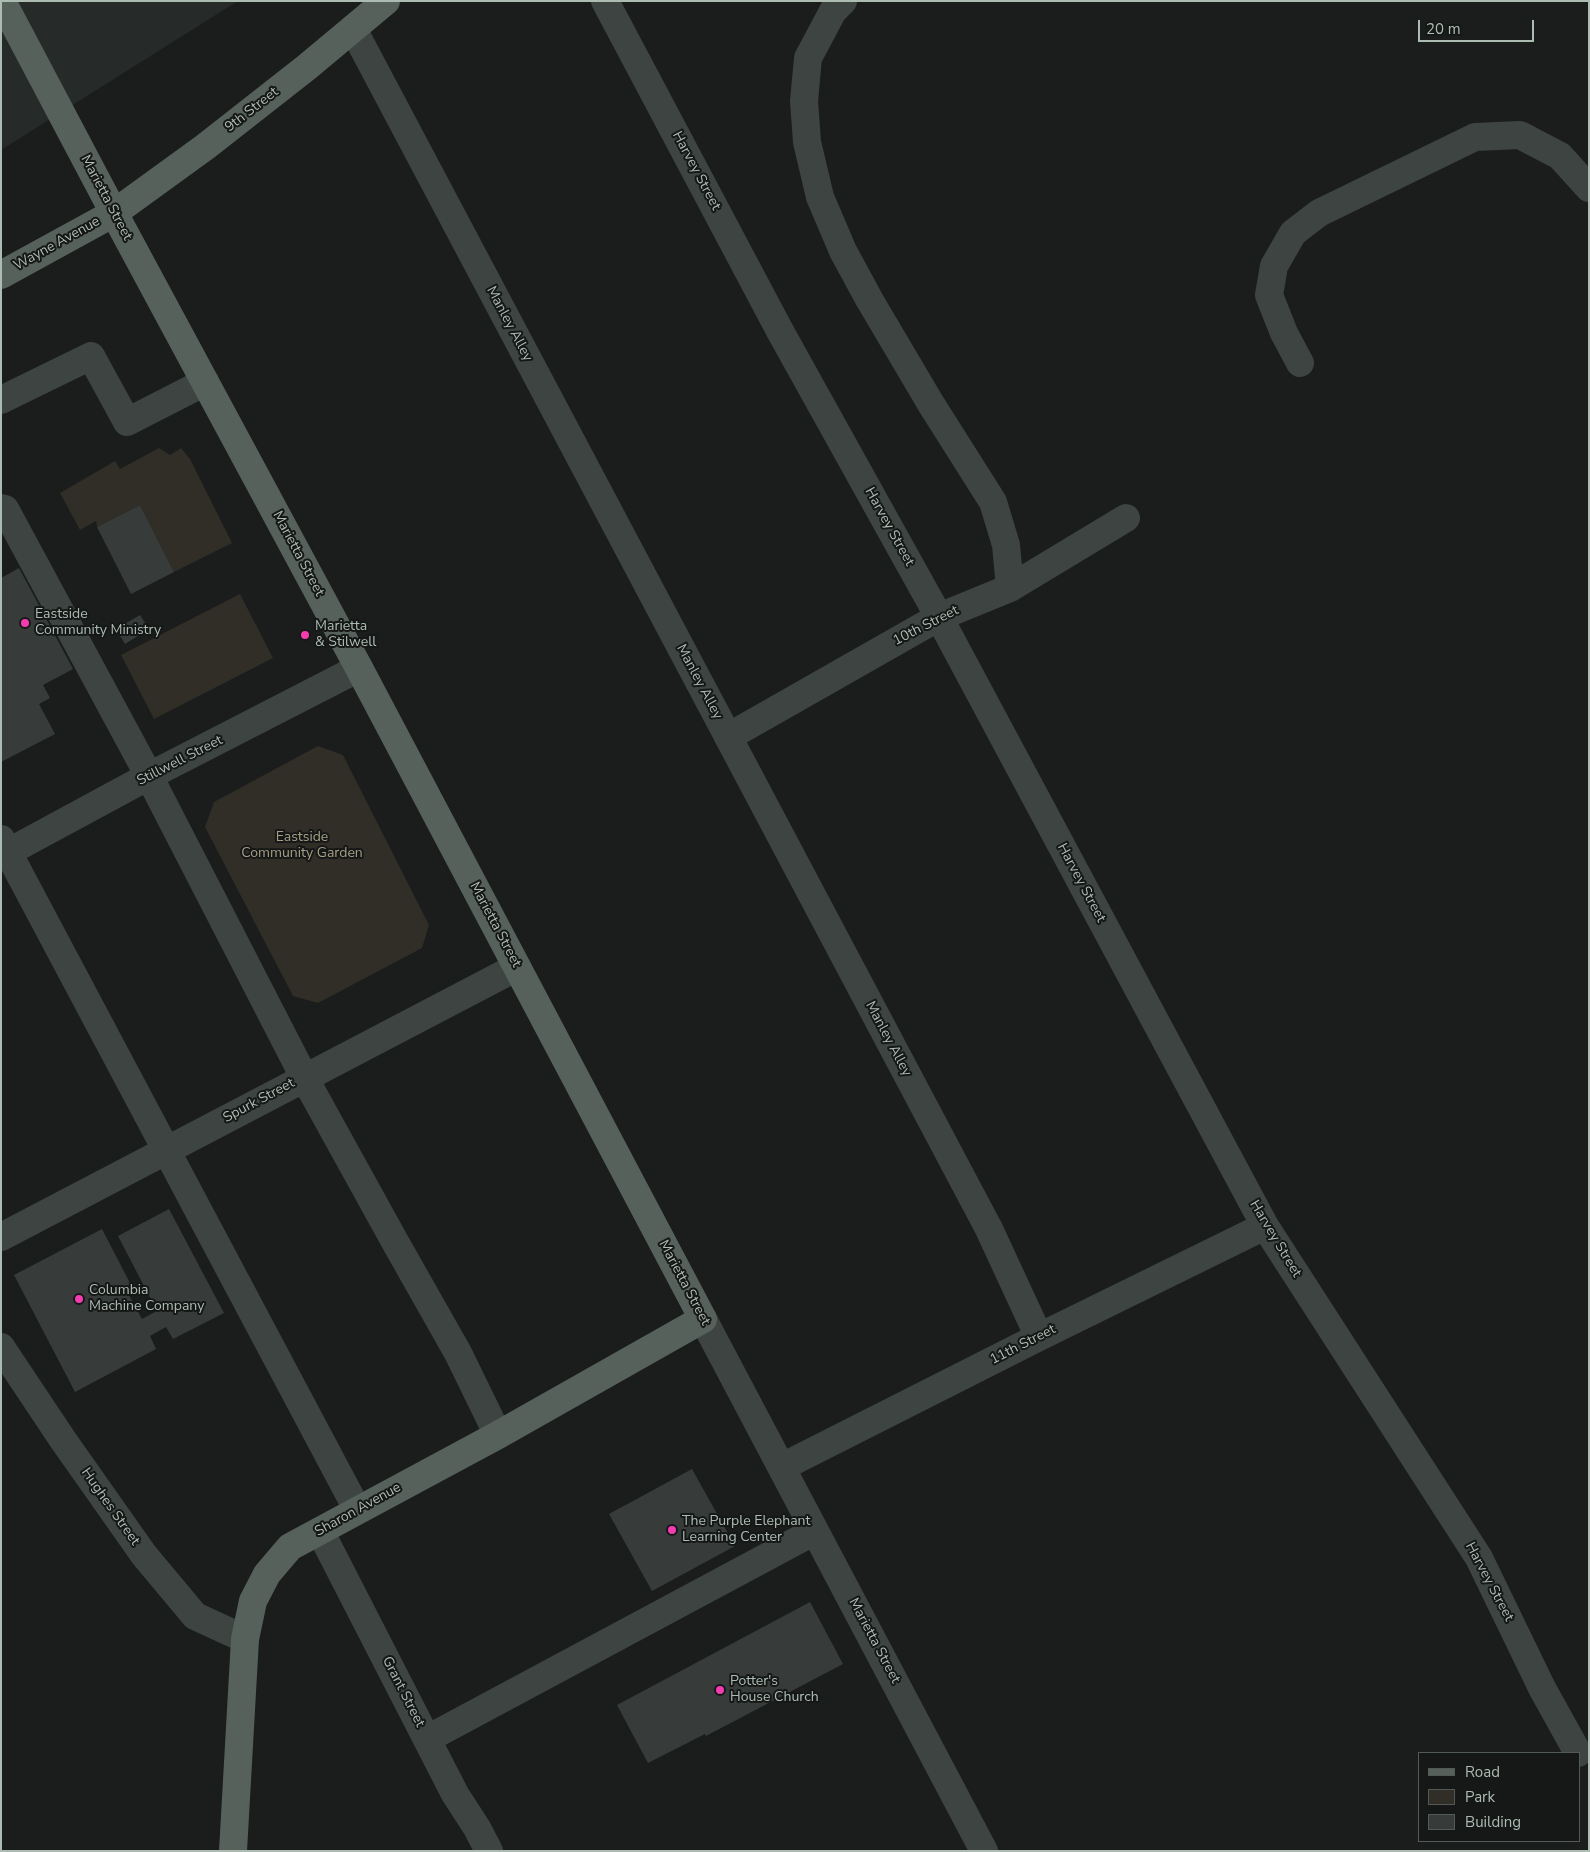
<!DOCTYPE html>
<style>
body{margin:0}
#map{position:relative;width:1590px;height:1852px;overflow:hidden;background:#1a1d1c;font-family:"Nunito Sans",sans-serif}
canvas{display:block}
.frame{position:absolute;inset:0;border:2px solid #adbcb3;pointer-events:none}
.legend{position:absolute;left:1418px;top:1752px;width:162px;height:90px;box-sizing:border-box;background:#151817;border:1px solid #525a55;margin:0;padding:6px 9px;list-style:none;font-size:15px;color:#adbcb3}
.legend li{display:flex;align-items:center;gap:10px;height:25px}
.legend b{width:25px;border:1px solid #525a55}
.scale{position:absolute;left:1418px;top:20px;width:116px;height:22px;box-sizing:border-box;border:2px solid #adbcb3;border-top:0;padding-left:6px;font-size:15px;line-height:18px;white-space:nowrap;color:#adbcb3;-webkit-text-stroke:4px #151817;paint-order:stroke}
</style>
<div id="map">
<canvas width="1590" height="1852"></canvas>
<div class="frame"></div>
<ul class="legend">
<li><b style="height:6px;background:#57615c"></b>Road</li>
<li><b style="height:14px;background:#302e26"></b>Park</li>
<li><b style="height:14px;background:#373c3a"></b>Building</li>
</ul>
<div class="scale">20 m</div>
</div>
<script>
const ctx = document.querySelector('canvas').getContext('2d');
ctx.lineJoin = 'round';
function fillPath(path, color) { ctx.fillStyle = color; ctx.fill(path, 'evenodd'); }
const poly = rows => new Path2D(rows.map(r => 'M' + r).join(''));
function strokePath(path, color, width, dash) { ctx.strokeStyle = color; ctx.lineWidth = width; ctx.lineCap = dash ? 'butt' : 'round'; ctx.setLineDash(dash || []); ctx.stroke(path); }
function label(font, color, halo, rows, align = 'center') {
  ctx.font = font + ' "Nunito Sans",sans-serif'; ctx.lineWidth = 4; ctx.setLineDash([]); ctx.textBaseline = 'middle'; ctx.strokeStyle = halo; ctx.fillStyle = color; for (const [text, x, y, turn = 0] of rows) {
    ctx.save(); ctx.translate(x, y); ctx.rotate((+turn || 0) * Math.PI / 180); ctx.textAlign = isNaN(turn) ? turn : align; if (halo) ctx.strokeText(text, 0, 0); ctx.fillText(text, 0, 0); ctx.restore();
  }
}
fillPath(poly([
 [1,1,238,1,1,150]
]), '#262a29');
fillPath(poly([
 [159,448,170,455,181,448,190,459,232,543,174,572,140,505,97,527,96,521,80,530,60,493,115,461,120,469],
 [240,594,273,658,154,719,121,655],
 [318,746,343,755,429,925,422,948,318,1003,293,996,205,827,214,802]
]), '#302e26');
fillPath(poly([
 [140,505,174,572,131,594,97,527],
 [19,568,73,669,43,685,50,698,39,704,55,734,1,762,1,578],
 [140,615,149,629,125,644,116,629],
 [169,1209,224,1313,173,1339,166,1327,150,1336,156,1349,75,1392,14,1275,102,1229,131,1285,125,1288,142,1319,157,1311,118,1236],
 [692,1469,735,1546,652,1591,609,1514],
 [810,1602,843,1664,706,1736,705,1734,648,1763,617,1705]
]), '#373c3a');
strokePath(poly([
 [605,1,780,331,939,617,1265,1226,1479,1558,1542,1688,1578,1753],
 [843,1,833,11,808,58,804,101,807,142,820,197,843,251,869,299,931,404,993,502,1006,545,1010,588],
 [353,29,989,1229,1039,1337],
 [1300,363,1284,333,1269,295,1274,266,1293,233,1319,213,1475,137,1520,135,1560,156,1589,188],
 [1,400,91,356,127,422,205,382],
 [1,508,5,509,149,776,304,1077,394,1240,458,1353,498,1435],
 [728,737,939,617,1010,588,1126,518],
 [1,839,357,1509],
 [1,856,149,776,359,668],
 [1,1237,517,967],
 [703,1319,984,1851],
 [1,1347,63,1440,144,1555,195,1616,245,1639],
 [782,1467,1039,1337,1265,1226],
 [320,1531,455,1794,477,1828,489,1851],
 [427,1739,815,1531]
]), '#3d4441', 28);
strokePath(poly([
 [2,1,114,213,359,668,703,1319,498,1435,290,1547,267,1574,253,1601,245,1639,233,1851],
 [1,275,114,213,205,147,307,67,386,1]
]), '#57615c', 28);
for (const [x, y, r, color] of [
 [25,623,5,"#f43bb0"],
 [305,635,5,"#f43bb0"],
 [79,1299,5,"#f43bb0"],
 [672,1530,5,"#f43bb0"],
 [720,1690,5,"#f43bb0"]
]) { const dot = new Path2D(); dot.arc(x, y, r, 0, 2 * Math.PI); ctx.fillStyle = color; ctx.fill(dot); strokePath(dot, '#151817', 2); }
label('14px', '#adbcb3', '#151817', [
 ["9th Street",252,110,-38],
 ["Harvey Street",696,171,62],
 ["Marietta Street",106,198,62],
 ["Wayne Avenue",57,244,-29],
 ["Manley Alley",509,324,62],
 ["Harvey Street",889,527,61],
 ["Marietta Street",298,554,62],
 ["10th Street",926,626,-27],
 ["Manley Alley",699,682,62],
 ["Stillwell Street",180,761,-27],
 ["Harvey Street",1081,883,62],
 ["Marietta Street",495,925,62],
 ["Manley Alley",888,1039,62],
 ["Spurk Street",259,1101,-28],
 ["Harvey Street",1275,1239,59],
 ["Marietta Street",684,1283,62],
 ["11th Street",1023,1345,-27],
 ["Hughes Street",110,1507,55],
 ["Sharon Avenue",358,1510,-29],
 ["Harvey Street",1489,1582,62],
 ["Marietta Street",874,1641,62],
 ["Grant Street",403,1692,63]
]);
label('14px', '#adbcb3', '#151817', [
 ["Eastside",35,615],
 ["Community Ministry",35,631],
 ["Marietta",315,627],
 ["& Stilwell",315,643],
 ["Columbia",89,1291],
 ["Machine Company",89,1307],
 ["The Purple Elephant",682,1522],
 ["Learning Center",682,1538],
 ["Potter's",730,1682],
 ["House Church",730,1698]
], 'left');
label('14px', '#a79f84', '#151817', [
 ["Eastside",302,838],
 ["Community Garden",302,854]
]);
</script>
